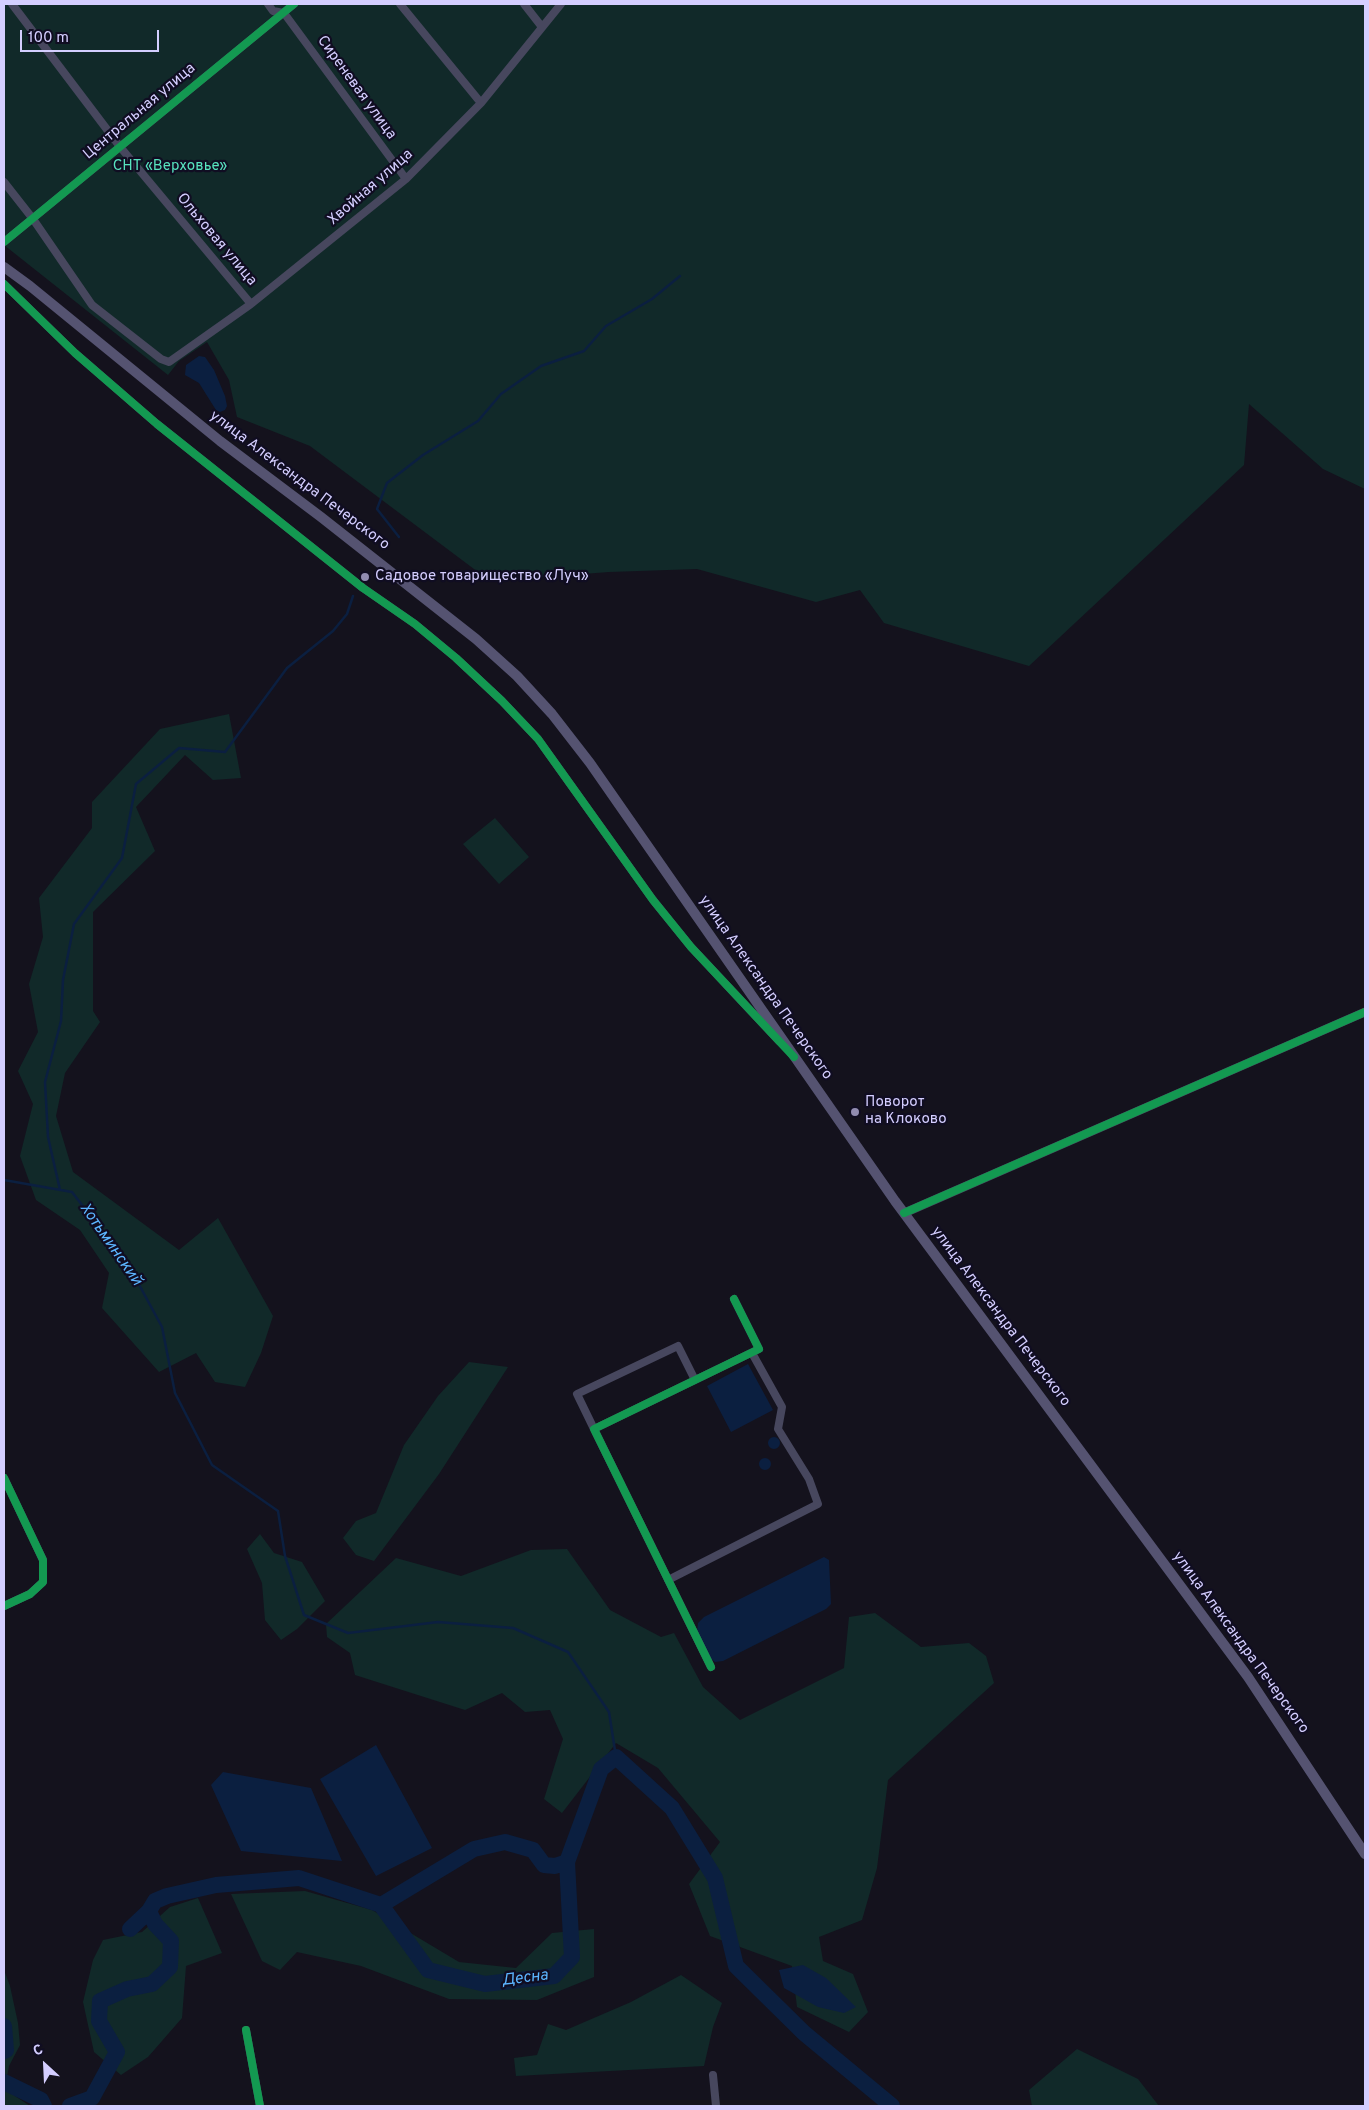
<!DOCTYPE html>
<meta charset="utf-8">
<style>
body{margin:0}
#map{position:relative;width:1369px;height:2110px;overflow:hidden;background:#14121d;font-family:Overpass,sans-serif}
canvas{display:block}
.frame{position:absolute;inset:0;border:5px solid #d4ceff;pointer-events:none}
.north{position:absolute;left:20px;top:2040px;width:50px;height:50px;-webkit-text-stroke:4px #100d22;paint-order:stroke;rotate:335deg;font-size:14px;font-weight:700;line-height:20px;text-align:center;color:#d4ceff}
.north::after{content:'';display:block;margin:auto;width:18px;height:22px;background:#d4ceff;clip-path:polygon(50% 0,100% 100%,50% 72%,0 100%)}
.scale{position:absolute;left:20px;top:30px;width:139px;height:22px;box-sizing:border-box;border:2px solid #d4ceff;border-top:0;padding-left:6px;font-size:15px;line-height:18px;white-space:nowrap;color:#d4ceff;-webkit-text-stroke:4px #100d22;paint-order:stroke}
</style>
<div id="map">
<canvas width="1369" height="2110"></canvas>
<div class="frame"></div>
<div class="north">С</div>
<div class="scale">100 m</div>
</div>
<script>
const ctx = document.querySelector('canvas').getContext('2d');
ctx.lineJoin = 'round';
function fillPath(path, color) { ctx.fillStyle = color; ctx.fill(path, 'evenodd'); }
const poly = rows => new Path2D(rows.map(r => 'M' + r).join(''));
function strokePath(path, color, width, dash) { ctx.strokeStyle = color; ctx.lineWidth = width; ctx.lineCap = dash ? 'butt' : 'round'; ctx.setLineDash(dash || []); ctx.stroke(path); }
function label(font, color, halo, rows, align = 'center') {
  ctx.font = font + ' Overpass,sans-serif'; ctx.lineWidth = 4.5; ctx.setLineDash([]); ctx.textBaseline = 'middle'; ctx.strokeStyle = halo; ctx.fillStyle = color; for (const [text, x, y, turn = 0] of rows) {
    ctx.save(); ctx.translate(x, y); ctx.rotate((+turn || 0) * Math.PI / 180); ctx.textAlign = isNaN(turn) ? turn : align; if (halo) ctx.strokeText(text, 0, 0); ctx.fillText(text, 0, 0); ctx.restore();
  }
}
fillPath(poly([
 [4,4,1365,4,1365,489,1323,469,1249,404,1244,465,1029,666,884,623,860,590,816,602,697,569,609,572,490,581,310,446,237,417,229,380,207,342,179,361,168,375,4,245],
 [229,714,241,778,213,780,185,755,136,807,155,851,93,912,93,1011,100,1022,65,1073,56,1116,73,1172,179,1250,218,1218,273,1316,261,1353,245,1387,215,1382,196,1353,159,1372,102,1308,109,1273,80,1230,36,1200,20,1156,33,1104,18,1071,38,1032,29,984,43,937,39,898,92,828,92,802,160,729],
 [495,818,529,857,499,884,463,844],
 [469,1362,508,1367,439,1474,374,1561,356,1555,343,1538,356,1521,376,1513,404,1445,438,1396],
 [260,1534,274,1553,302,1562,325,1601,297,1629,281,1640,265,1620,262,1583,247,1549],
 [567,1549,610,1610,661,1637,674,1633,703,1687,740,1720,844,1668,849,1617,875,1613,921,1647,969,1643,986,1656,994,1683,888,1780,877,1868,862,1920,819,1937,823,1961,853,1974,868,2012,849,2032,797,2007,792,1966,710,1936,689,1884,720,1842,658,1768,616,1743,562,1813,544,1799,563,1739,550,1710,525,1712,502,1693,465,1710,355,1675,350,1653,327,1637,326,1624,396,1558,461,1576,531,1550],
 [305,1891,372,1910,459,1962,516,1968,552,1933,594,1929,594,1977,537,2000,449,1999,361,1966,297,1952,280,1970,262,1961,231,1894],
 [198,1898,222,1953,186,1966,182,2018,148,2057,121,2075,94,2052,83,2002,93,1960,103,1940,142,1932,170,1907],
 [4,1970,10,1986,18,2023,20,2045,9,2066,6,2082,15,2096,30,2106,4,2106],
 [681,1975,722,2003,713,2027,704,2066,516,2076,514,2058,537,2055,548,2024,566,2030,631,2002],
 [1077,2049,1138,2079,1159,2106,1032,2106,1029,2090]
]), '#112929');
fillPath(poly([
 [199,356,205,357,214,370,225,396,227,406,225,410,220,412,216,410,199,383,185,375,186,365],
 [748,1364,773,1410,731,1432,707,1386],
 '768 1443a6 6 0 1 1 12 0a6 6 0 1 1-12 0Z',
 '759 1464a6 6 0 1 1 12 0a6 6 0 1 1-12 0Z',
 [824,1557,829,1560,831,1604,826,1609,723,1661,715,1662,709,1657,697,1632,698,1623,704,1617],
 [376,1745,432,1848,376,1876,320,1779],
 [223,1772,311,1788,342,1861,241,1851,211,1785],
 [803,1965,826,1978,856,2007,844,2013,818,2007,784,1988,779,1970]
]), '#0b1f40');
strokePath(poly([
 [399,537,377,509,387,483,423,455,478,421,501,394,541,366,584,351,606,326,652,299,680,276],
 [4,1180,72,1192,129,1266,162,1327,175,1393,212,1465,278,1511,285,1556,304,1615,348,1633,438,1622,513,1628,568,1652,609,1712,616,1757],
 [60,1190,48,1137,45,1082,61,1021,63,980,74,924,122,858,136,784,179,748,225,752,287,668,333,631,347,614,353,596]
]), '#0b1f40', 2.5);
strokePath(poly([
 [381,1905,474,1849,505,1842,533,1850,544,1865,555,1866,567,1862],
 [130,1929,149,1911],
 [4,2026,6,2050,4,2051],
 [4,2082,41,2100,44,2106],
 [70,2106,92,2098,117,2052,99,2021,100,2001,127,1989,152,1984,170,1967,171,1941,155,1924,149,1911,155,1901,167,1896,216,1885,299,1878,381,1905,428,1970,485,1984,554,1976,572,1957,567,1862,601,1769,616,1757,672,1808,715,1878,736,1966,804,2033,892,2106]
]), '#0b1f40', 16);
strokePath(poly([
 [12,4,121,148,251,304],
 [268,4,273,11,284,13],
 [400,4,481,103],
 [524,4,542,27],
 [284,13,406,179],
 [4,182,33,219,92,305,161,359,169,362,251,304,406,179,481,103,561,4],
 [4,242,294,4],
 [4,284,75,353,157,424,363,588,415,624,456,658,502,701,538,739,653,900,691,947,779,1041],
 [594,1429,577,1394,678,1346,695,1380],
 [4,1478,43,1560,43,1582,30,1594,4,1606],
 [668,1580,818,1504,809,1479,778,1429,782,1407,752,1353],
 [711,1667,594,1429,759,1349,734,1299],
 [246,2030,260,2106],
 [713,2075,716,2106]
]), '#47475e', 8);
strokePath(poly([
 [904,1213,1365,1012]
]), '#47475e', 9);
strokePath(poly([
 [4,267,30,286,220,441,321,517,476,639,517,676,552,714,590,763,895,1201,1248,1677,1365,1854]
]), '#555371', 10);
strokePath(poly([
 [4,242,294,4],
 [4,284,75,353,157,424,363,588,415,624,456,658,502,701,538,739,653,900,691,947,794,1057],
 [904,1213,1365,1012],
 [4,1478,43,1560,43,1582,30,1594,4,1606],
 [711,1667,594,1429,759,1349,734,1299],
 [246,2030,260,2106]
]), '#139951', 8);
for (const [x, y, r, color] of [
 [365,577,5,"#918cb0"],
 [855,1112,5,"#918cb0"]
]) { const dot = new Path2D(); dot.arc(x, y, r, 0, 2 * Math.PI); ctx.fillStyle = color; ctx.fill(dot); strokePath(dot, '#100d22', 2); }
label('15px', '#d4ceff', '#100d22', [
 ["Сиреневая улица",356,88,54],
 ["Центральная улица",140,112,-40],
 ["Хвойная улица",371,188,-41],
 ["Ольховая улица",216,240,50],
 ["улица Александра Печерского",299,481,37],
 ["улица Александра Печерского",765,988,55],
 ["улица Александра Печерского",1000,1317,53],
 ["улица Александра Печерского",1240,1643,54]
]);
label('15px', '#57e2be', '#100d22', [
 ["СНТ «Верховье»",170,167]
]);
label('15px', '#d4ceff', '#100d22', [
 ["Садовое товарищество «Луч»",375,577],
 ["Поворот",865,1103],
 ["на Клоково",865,1120]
], 'left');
label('italic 16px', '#5cb5ff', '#100d22', [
 ["Хотьминский",110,1245,55],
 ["Десна",525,1979,-7]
]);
</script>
